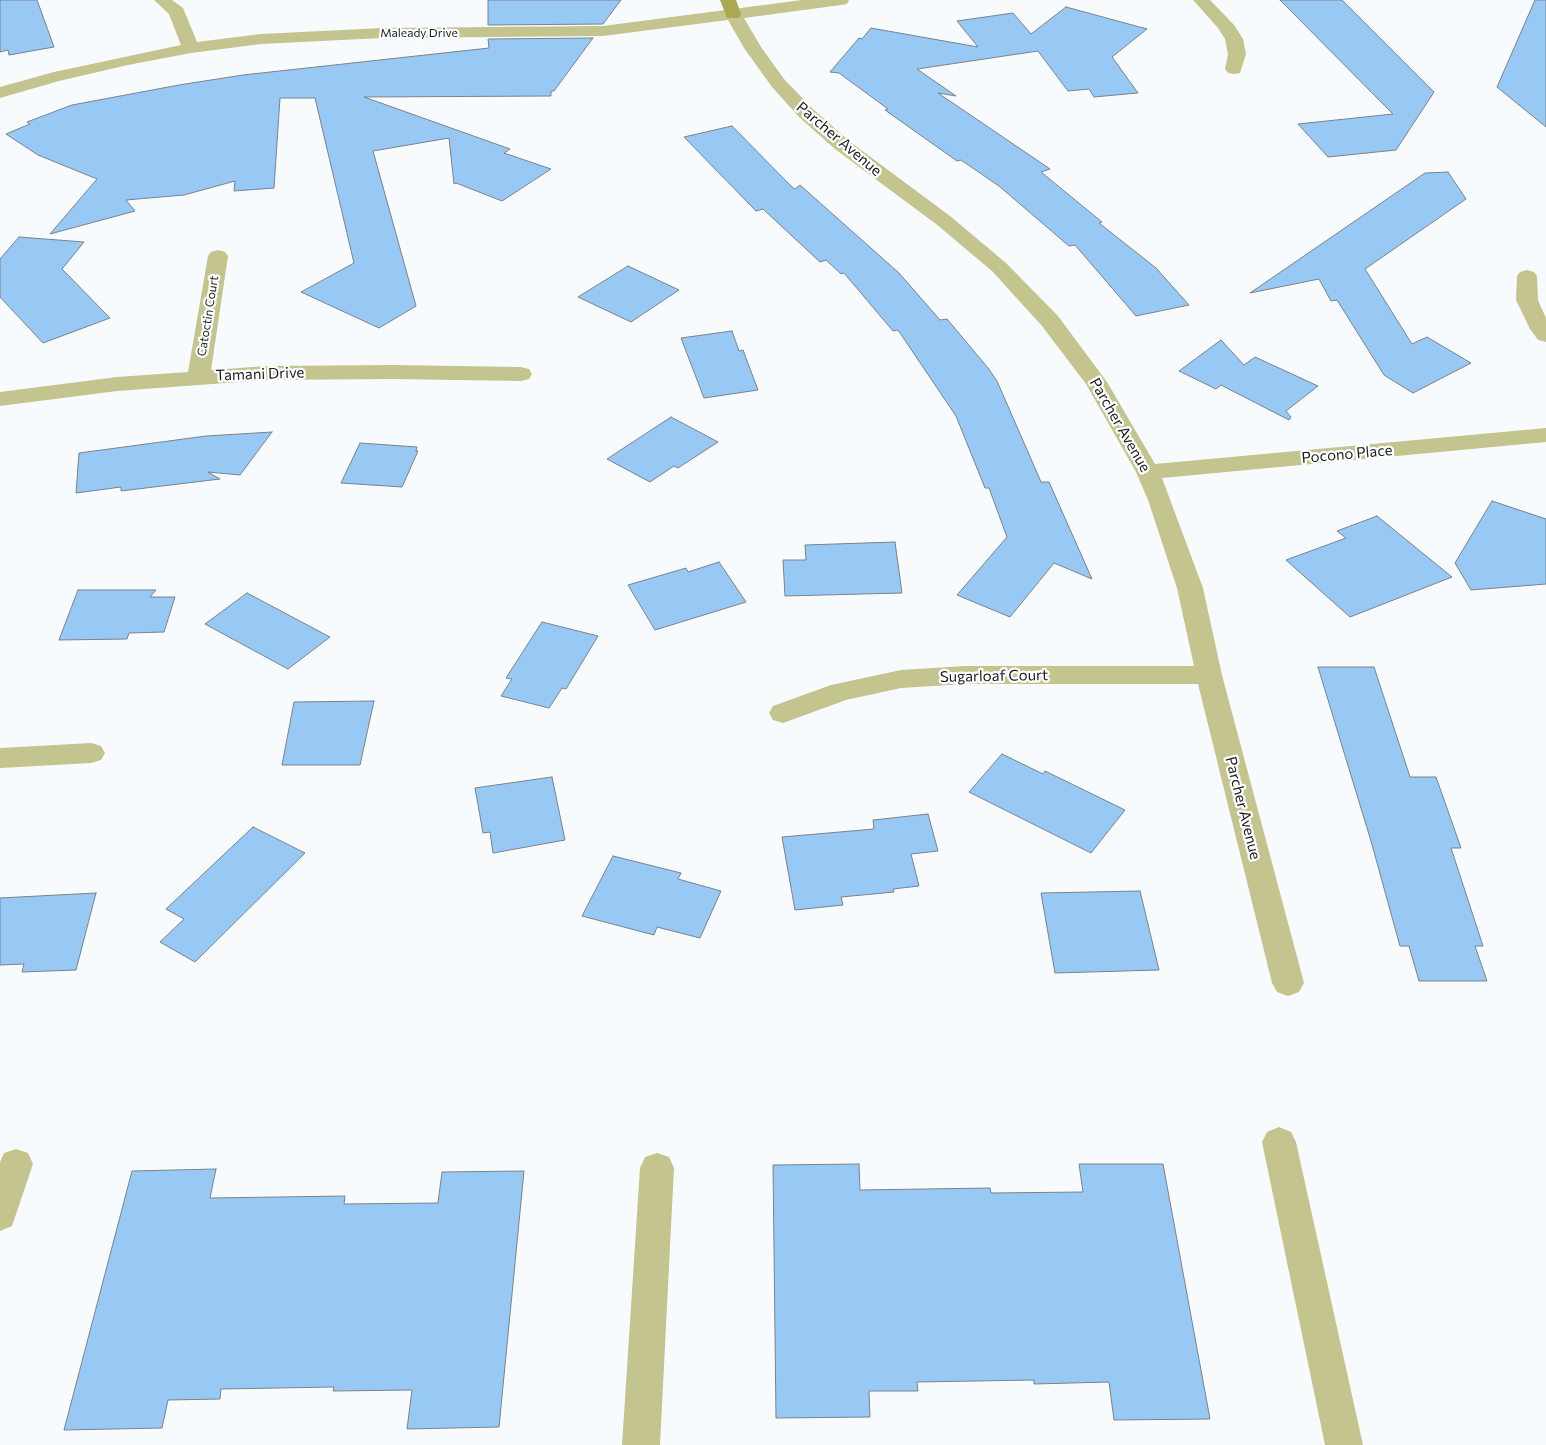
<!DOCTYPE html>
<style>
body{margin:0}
canvas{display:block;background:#f8fbfe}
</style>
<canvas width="1546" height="1445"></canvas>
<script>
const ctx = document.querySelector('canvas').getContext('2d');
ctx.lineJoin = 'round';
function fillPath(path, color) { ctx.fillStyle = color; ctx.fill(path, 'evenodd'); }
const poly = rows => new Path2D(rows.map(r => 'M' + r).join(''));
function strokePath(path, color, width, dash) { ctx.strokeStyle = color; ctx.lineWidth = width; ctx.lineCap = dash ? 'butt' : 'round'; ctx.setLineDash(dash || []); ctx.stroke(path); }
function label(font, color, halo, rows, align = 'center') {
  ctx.font = font + ' Commissioner,sans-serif'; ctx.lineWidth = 4.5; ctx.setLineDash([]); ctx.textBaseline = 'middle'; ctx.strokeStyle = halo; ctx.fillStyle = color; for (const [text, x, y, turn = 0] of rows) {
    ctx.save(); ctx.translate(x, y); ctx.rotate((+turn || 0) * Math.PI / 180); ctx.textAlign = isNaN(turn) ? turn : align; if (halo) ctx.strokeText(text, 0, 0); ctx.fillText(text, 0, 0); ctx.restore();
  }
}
const building = poly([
 [0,0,37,0,54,47,9,55,8,50,0,52,0,0],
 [488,0,621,0,603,24,488,25,488,0],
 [1280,0,1342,0,1434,92,1396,150,1328,157,1298,124,1393,114,1280,0],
 [1535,0,1546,0,1546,127,1497,87,1535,0],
 [1066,7,1147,29,1112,57,1138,93,1094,97,1089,89,1068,91,1038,51,917,69,956,96,938,93,1050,169,1041,172,1102,222,1099,223,1156,268,1189,305,1136,316,1075,245,1069,246,999,186,961,160,957,161,885,110,888,109,839,73,830,72,859,38,862,39,871,28,978,47,957,21,1013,13,1031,34,1066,7],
 [593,38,554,91,551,91,551,96,364,97,510,149,504,153,551,169,502,201,456,183,454,184,449,138,373,151,416,306,379,328,301,292,354,263,315,98,280,98,274,188,234,191,235,181,184,195,126,200,135,211,50,234,97,179,38,155,6,134,30,124,27,122,72,105,179,85,243,75,489,48,488,39,593,38],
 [732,126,791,186,795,189,800,185,899,273,940,320,947,319,988,368,997,381,1041,482,1049,482,1092,579,1054,563,1010,617,957,595,1007,537,989,488,985,488,956,416,898,330,893,331,844,273,841,274,826,260,820,262,763,209,756,211,684,137,732,126],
 [1448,172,1466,199,1365,269,1412,344,1427,337,1471,363,1413,393,1384,375,1337,300,1331,301,1319,279,1250,293,1425,173,1448,172],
 [19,237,84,242,62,269,110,318,43,343,0,297,0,259,19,237],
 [628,266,679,290,631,322,578,297,628,266],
 [732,331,739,351,743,350,758,390,704,398,681,338,732,331],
 [1221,340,1244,365,1255,357,1318,386,1286,411,1291,417,1289,420,1221,385,1216,389,1179,371,1221,340],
 [671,417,718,442,678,468,674,466,650,482,607,459,671,417],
 [272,432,240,475,208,472,220,479,121,491,121,487,76,493,79,453,206,436,272,432],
 [360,443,417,447,416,451,418,451,402,487,341,483,360,443],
 [1492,501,1546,519,1546,584,1471,590,1455,563,1492,501],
 [1377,516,1452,577,1350,617,1286,560,1346,538,1337,531,1377,516],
 [895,542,902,593,785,596,783,560,806,560,805,545,895,542],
 [719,562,746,602,655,630,628,585,686,568,688,572,719,562],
 [78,590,156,590,150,597,175,597,164,632,129,633,127,639,59,640,78,590],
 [247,593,330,637,288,669,205,624,247,593],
 [542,622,598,636,566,689,562,688,549,708,501,696,512,679,506,678,542,622],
 [1318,667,1374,667,1410,777,1436,777,1461,848,1451,848,1483,946,1475,946,1487,981,1419,981,1409,946,1400,946,1371,841,1318,667],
 [374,701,360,765,282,765,294,702,374,701],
 [1002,754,1043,774,1045,771,1125,810,1091,853,969,792,1002,754],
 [552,777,565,840,493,853,490,832,483,833,475,788,552,777],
 [928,814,938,851,911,854,919,886,893,889,894,892,841,897,843,905,795,910,782,837,874,829,873,820,928,814],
 [253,827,305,853,195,962,160,942,184,919,166,909,253,827],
 [613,856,681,873,678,879,721,891,700,938,657,927,654,935,582,916,613,856],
 [1140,891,1159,970,1055,973,1041,893,1140,891],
 [96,893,76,970,22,972,24,964,0,965,0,898,96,893],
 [859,1164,860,1190,990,1188,991,1193,1083,1192,1079,1164,1163,1164,1210,1419,1114,1420,1109,1382,1034,1384,1034,1380,917,1382,918,1391,869,1391,870,1417,776,1418,773,1165,859,1164],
 [216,1169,210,1198,345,1196,344,1204,438,1203,442,1172,524,1171,499,1427,407,1429,412,1390,333,1391,334,1387,221,1389,220,1399,168,1400,162,1428,64,1430,132,1171,216,1169]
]);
fillPath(building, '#98c9f5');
strokePath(building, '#7a8289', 1);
fillPath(poly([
 [1279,1127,1291,1132,1296,1142,1363,1445,1325,1445,1262,1142,1267,1132,1279,1127],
 [16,1149,28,1153,33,1164,12,1226,0,1231,0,1162,4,1153,16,1149],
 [657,1153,669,1157,674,1168,660,1445,622,1445,640,1168,645,1157,657,1153]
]), '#c4c48e');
fillPath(poly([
 [154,0,172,0,183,8,197,42,261,34,382,28,603,26,802,0,849,0,847,4,841,5,744,18,761,47,784,79,813,109,849,141,950,216,1006,263,1058,316,1107,382,1155,464,1546,428,1546,442,1162,478,1203,588,1222,675,1304,983,1299,992,1288,996,1277,992,1272,983,1198,684,965,684,901,688,846,700,783,723,773,720,769,713,773,706,831,685,901,670,965,666,1194,666,1177,588,1148,500,1136,472,1086,384,1042,326,992,271,936,224,835,149,799,117,772,87,744,48,728,20,603,36,382,38,261,44,191,53,128,65,59,81,0,98,0,87,54,72,181,45,169,14,154,0],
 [1193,0,1210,0,1234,25,1243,39,1246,54,1240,73,1234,74,1228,73,1225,69,1228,54,1225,39,1218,28,1193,0],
 [218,250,225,252,228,256,211,370,267,366,393,365,521,367,529,369,532,374,529,379,521,381,393,379,267,380,117,391,0,406,0,392,117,377,188,372,208,256,211,252,218,250],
 [1527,270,1534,272,1537,276,1538,300,1546,318,1546,342,1538,340,1530,329,1516,300,1517,276,1520,272,1527,270],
 [91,743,101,746,105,753,101,760,91,763,0,768,0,748,91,743]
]), '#c4c48e');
fillPath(poly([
 [720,0,736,0,741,14,739,18,727,18,720,0]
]), '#a9a953');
label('12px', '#191c1f', '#fff', [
 ["Maleady Drive",419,33],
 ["Catoctin Court",208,316,-81]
]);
label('15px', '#191c1f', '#fff', [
 ["Parcher Avenue",839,139,40],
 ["Tamani Drive",260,374,-2],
 ["Parcher Avenue",1120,425,60],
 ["Pocono Place",1347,454,-5],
 ["Sugarloaf Court",994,676,-1],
 ["Parcher Avenue",1243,808,76]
]);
</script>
